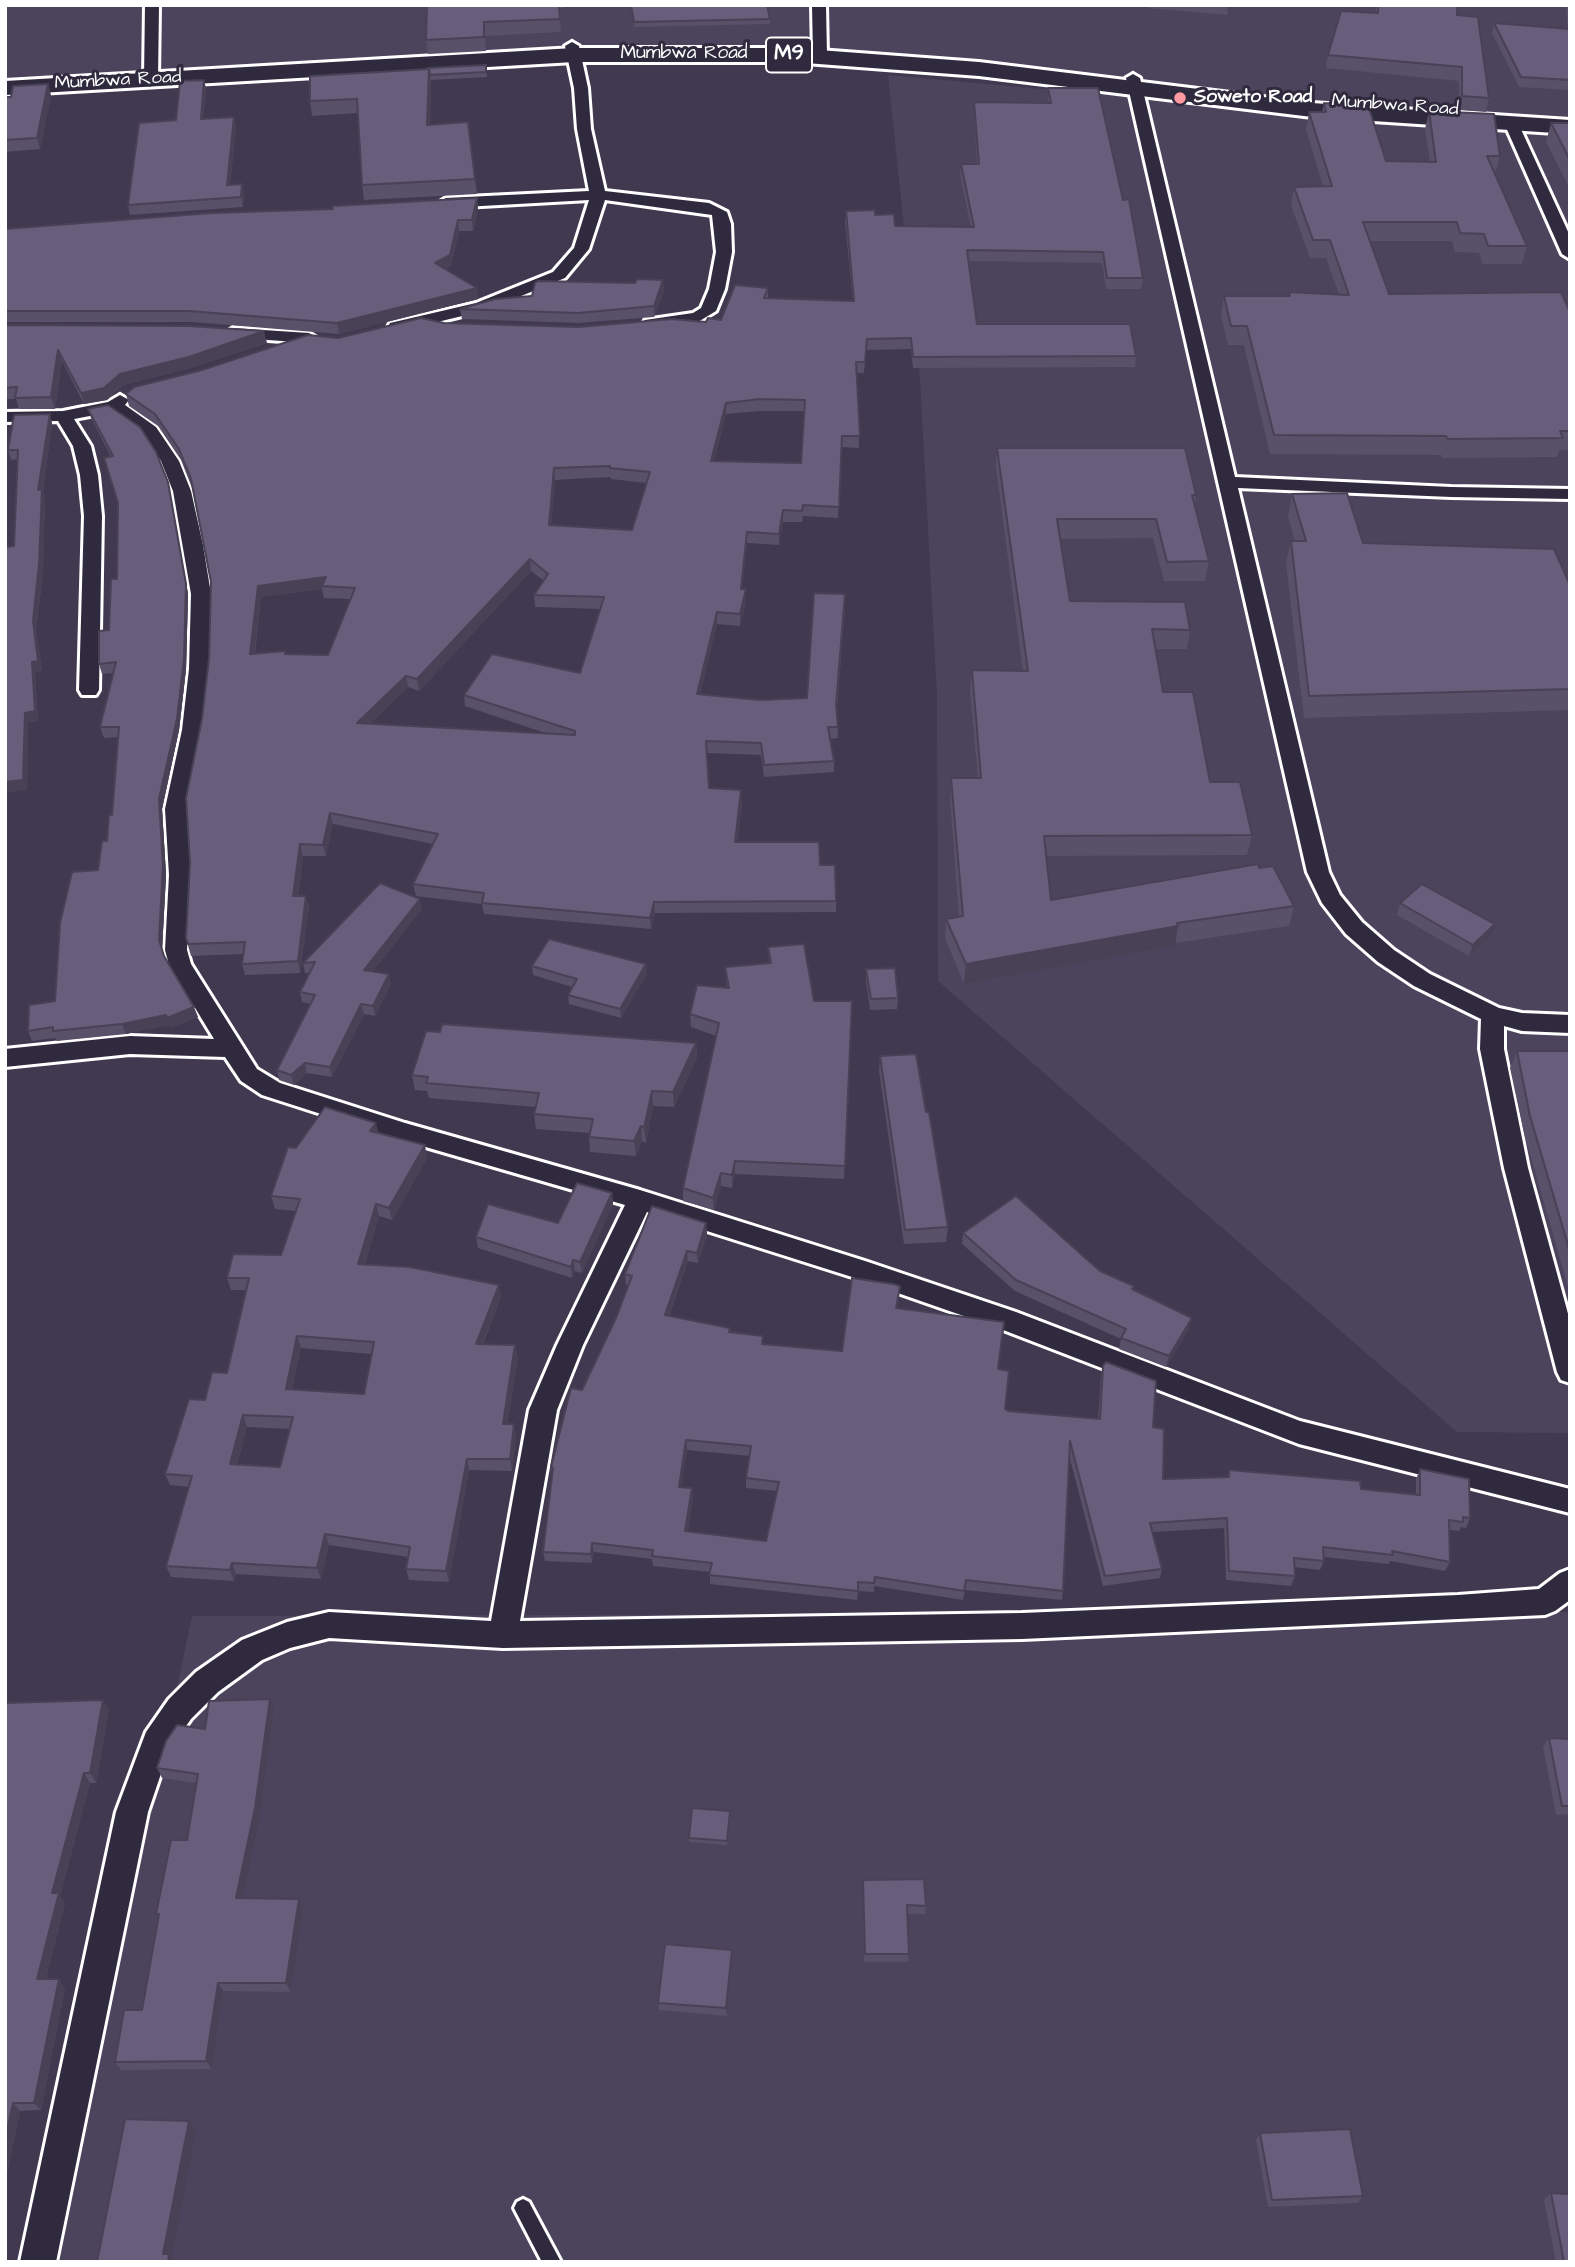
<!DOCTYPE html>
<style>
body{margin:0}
#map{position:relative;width:1575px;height:2267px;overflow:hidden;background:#40394f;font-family:"Architects Daughter",sans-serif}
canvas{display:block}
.frame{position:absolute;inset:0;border:7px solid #fff;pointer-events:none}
</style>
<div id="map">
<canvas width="1575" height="2267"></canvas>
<div class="frame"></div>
</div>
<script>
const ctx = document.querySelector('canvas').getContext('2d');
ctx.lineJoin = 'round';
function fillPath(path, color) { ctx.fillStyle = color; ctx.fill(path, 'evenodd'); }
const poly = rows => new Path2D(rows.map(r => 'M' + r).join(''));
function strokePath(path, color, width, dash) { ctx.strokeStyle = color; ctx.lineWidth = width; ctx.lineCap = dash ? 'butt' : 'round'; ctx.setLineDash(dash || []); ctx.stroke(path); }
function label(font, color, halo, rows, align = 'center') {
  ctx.font = font + ' "Architects Daughter",sans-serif'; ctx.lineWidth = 6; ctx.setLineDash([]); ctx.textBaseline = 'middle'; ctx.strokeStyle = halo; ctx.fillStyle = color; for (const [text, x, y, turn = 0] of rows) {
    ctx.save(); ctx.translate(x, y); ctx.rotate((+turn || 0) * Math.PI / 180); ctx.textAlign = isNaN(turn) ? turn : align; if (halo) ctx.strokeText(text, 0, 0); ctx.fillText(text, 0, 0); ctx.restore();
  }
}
fillPath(poly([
 [5,5,1570,5,1570,127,1511,128,903,60,557,55,5,83],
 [888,75,1492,130,1570,133,1570,1433,1457,1432,938,981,937,696,920,379],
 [1570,1612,1570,2262,56,2262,192,1616]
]), '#4c445c');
const service = poly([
 [523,2199,529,2202,561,2262,542,2262,514,2208,517,2202,523,2199]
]);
const minor = poly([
 [145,5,159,5,158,79,151,83,144,79,145,5],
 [812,5,826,5,827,56,820,60,813,56,812,5],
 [572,42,579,46,588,88,591,129,605,191,709,203,727,212,731,224,732,252,725,289,716,311,698,322,651,329,643,324,645,320,693,313,701,308,709,289,716,252,712,215,605,200,589,249,565,278,487,310,396,332,390,331,388,327,390,323,476,303,553,272,574,248,589,200,446,208,438,203,446,198,589,191,577,129,574,88,565,46,572,42],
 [1133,74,1140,78,1235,477,1451,487,1570,489,1570,499,1451,497,1238,488,1329,872,1340,895,1362,922,1394,950,1430,974,1499,1008,1522,1013,1570,1015,1570,1033,1522,1031,1504,1026,1504,1049,1528,1168,1570,1321,1570,1383,1561,1380,1557,1372,1504,1168,1480,1049,1481,1019,1414,986,1378,962,1346,934,1322,903,1307,872,1126,78,1133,74],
 [1512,121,1519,125,1570,236,1570,259,1562,254,1505,125,1512,121],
 [233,328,309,333,317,338,309,343,227,337,225,333,233,328],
 [120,395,129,400,125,405,156,427,179,461,191,491,203,545,211,594,209,669,202,730,187,809,191,875,187,950,191,964,257,1069,280,1083,405,1123,640,1190,865,1261,1016,1312,1300,1421,1570,1489,1570,1513,1299,1444,998,1328,852,1277,647,1212,583,1345,557,1410,520,1621,1022,1613,1458,1595,1539,1589,1560,1573,1570,1569,1570,1600,1555,1611,1545,1615,1022,1639,503,1648,329,1638,290,1648,262,1660,218,1692,191,1719,169,1750,148,1812,56,2262,20,2262,116,1812,146,1732,169,1699,196,1672,242,1640,287,1622,329,1612,491,1621,529,1410,557,1345,625,1205,405,1141,262,1095,241,1081,225,1057,130,1054,5,1067,5,1049,130,1036,214,1039,169,965,165,950,169,875,165,809,182,730,189,669,191,594,173,491,161,461,144,435,111,412,74,419,91,446,98,475,102,516,99,690,96,695,82,695,79,690,84,516,80,475,73,446,58,421,5,422,5,412,63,411,108,402,120,395]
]);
const primary = poly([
 [574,48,792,48,979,62,1312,103,1570,120,1570,134,1312,117,979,76,792,62,574,62,5,95,5,81,574,48]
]);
strokePath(service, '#fff', 6);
strokePath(minor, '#fff', 6);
strokePath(primary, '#fff', 6);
fillPath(service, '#2f2a3d');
fillPath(minor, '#2f2a3d');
fillPath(primary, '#2f2a3d');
fillPath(poly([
 [427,5,563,5,564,8,559,9,561,32,485,36,486,51,428,54,426,40],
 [631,5,770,19,770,24,634,27],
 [1149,5,1228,5,1227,15,1149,8],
 [1376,5,1457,5,1457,15,1489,98,1486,112,1459,110,1459,81,1326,68,1328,55,1376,13],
 [1566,5,1570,5,1570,90,1519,87,1492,33,1494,23,1568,29],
 [486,65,487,77,431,80,430,125,475,179,477,194,364,200,362,185,358,113,312,116,310,101,427,69],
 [204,80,206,89,203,119,236,126,230,185,244,194,243,207,130,215,128,205,176,120],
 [1048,88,1123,200,1143,278,1141,289,1106,289,1102,263,969,261,977,324,1136,356,1135,367,913,368,911,349,866,350,864,373,857,373,859,448,841,447,838,518,803,516,802,522,783,522,779,545,747,543,742,589,746,601,740,626,717,624,700,694,760,700,807,698,845,606,837,709,838,738,830,739,834,761,834,772,764,777,761,755,707,753,709,788,742,802,737,842,820,865,836,901,836,912,655,913,651,929,484,914,482,904,416,896,413,884,433,844,333,824,326,856,303,856,298,896,306,896,309,907,300,973,245,975,242,964,243,954,191,956,186,938,202,719,209,658,211,582,192,488,181,460,158,426,129,406,126,394,338,338,444,323,578,327,706,322,721,320,768,288,768,298,853,301,845,222,846,211,875,215,895,226,971,227,960,175,961,164,977,164,974,113,974,102,1048,103],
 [760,411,804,411,801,463,714,461,726,414],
 [610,477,611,479,647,483,632,530,551,525,555,480],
 [531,571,544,581,534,595,535,607,600,609,580,673,464,695,465,706,548,734,370,724,408,687,419,691],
 [322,589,324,598,350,599,328,655,255,654,261,597],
 [51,95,40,149,5,152,5,97],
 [1324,103,1386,161,1430,162,1425,129,1429,111,1500,156,1495,174,1527,246,1522,264,1483,264,1479,253,1455,252,1452,241,1370,241,1389,294,1570,312,1570,450,1559,450,1557,457,1443,458,1441,455,1270,454,1244,345,1228,345,1221,315,1224,296,1288,296,1289,292,1339,294,1326,258,1310,258,1291,205,1294,187,1323,186,1306,130,1309,112,1322,112],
 [1551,123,1570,123,1570,189,1546,142],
 [477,198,478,209,473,231,459,231,451,266,445,269,477,288,478,299,339,334,192,322,5,322,5,229,332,209],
 [663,280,664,291,654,317,579,323,462,319,460,309,532,296],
 [5,325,267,343,191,368,123,385,107,400,84,404,62,361,55,409,19,409,16,399,5,399],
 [88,409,170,492,188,594,186,669,179,730,162,809,166,875,162,950,165,958,198,1017,170,1028,169,1025,126,1034,57,1041,55,1038,32,1041,28,1031,55,1001,98,870,107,841,112,815,118,737,104,738,100,727,113,673,102,674,99,664,109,630,117,579,118,505,111,457,91,418],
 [50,414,52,424,43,491,45,499,43,573,36,631,42,670,35,672,38,721,28,722,27,790,14,546,18,459,11,460,8,450],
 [997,448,1196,495,1195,504,1209,561,1205,581,1164,581,1153,538,1060,539,1070,601,1190,630,1187,649,1155,649,1163,692,1210,782,1252,835,1247,855,1046,856,1051,900,1259,868,1294,906,1289,926,1175,943,1175,946,964,984,945,938,946,919,959,917,950,798,951,778,978,778,970,690,972,670,1023,671,996,467],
 [1292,494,1363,543,1570,585,1570,710,1304,718,1286,563,1291,541,1295,541,1288,516],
 [1400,903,1491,936,1469,956,1397,915],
 [422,909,373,971,391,984,375,1016,364,1014,332,1077,307,1073,294,1085,279,1080,277,1070,311,1004,302,1002,300,992,310,973,305,973,303,963],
 [768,947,814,1001,852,1001,844,1179,735,1174,732,1188,721,1186,714,1210,683,1201,683,1188,716,1036,691,1027,690,1014,727,988,725,967,769,963],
 [532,966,647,974,621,1018,569,1004,568,995,572,987,533,975],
 [866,969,898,998,897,1009,870,1010,866,980],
 [696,1043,697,1058,674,1107,653,1106,646,1143,642,1141,636,1156,590,1152,589,1137,590,1133,536,1129,534,1114,536,1107,429,1098,427,1091,415,1090,412,1075],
 [1517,1051,1570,1051,1570,1294,1524,1133,1510,1068],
 [880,1056,926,1112,948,1227,946,1242,904,1244,879,1071],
 [378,1133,427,1158,392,1220,379,1216,365,1264,501,1297,483,1344,518,1357,507,1424,516,1436,512,1471,469,1470,449,1582,409,1580,406,1569,408,1557,329,1545,321,1579,236,1574,234,1581,171,1577,166,1566,189,1487,170,1485,165,1474,205,1400,227,1373,246,1290,231,1290,227,1278,281,1255,296,1211,275,1209,271,1196,296,1148],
 [301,1348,372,1354,364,1394,292,1389],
 [247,1427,290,1429,280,1467,237,1465],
 [612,1193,613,1204,582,1273,575,1271,572,1278,478,1248,476,1237,558,1223],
 [706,1223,707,1234,698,1263,688,1261,669,1316,730,1328,731,1333,763,1336,763,1344,842,1351,900,1286,897,1308,998,1369,1005,1409,1008,1411,1098,1419,1101,1376,1103,1366,1153,1427,1163,1479,1227,1477,1229,1470,1361,1489,1416,1494,1416,1479,1420,1469,1470,1518,1466,1528,1461,1527,1459,1531,1449,1530,1450,1562,1445,1571,1390,1561,1389,1564,1324,1557,1324,1561,1320,1570,1294,1567,1295,1576,1291,1586,1226,1580,1224,1528,1152,1532,1162,1569,1160,1578,1103,1586,1069,1455,1063,1591,1062,1600,965,1590,963,1600,874,1586,874,1592,858,1591,857,1600,710,1584,710,1572,653,1566,652,1559,594,1552,592,1563,545,1561,543,1552,552,1476,551,1467,582,1390,616,1318,629,1285,626,1285,625,1274],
 [687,1450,750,1456,746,1478,746,1488,777,1491,766,1541,688,1531,693,1498,692,1488,681,1487],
 [963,1233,1100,1271,1133,1290,1189,1329,1166,1367,1119,1349,1121,1339,1015,1291,962,1244],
 [5,1703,109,1710,96,1783,90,1783,60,1896,65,1903,46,1979,65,1988,41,2110,20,2111,5,2184],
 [274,1710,260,1818,243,1899,303,1909,291,1992,223,1991,212,2069,121,2070,115,2062,142,2010,159,1918,156,1914,187,1840,196,1783,162,1778,157,1768,205,1729],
 [1549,1738,1570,1739,1570,1814,1556,1815,1543,1747],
 [730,1815,727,1845,689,1842,689,1838],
 [863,1880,926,1906,925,1914,907,1914,909,1954,908,1962,864,1962],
 [732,1950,732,1957,727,2016,659,2010,658,2003],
 [1260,2133,1363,2196,1358,2203,1268,2207,1256,2140],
 [1551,2193,1570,2262,1556,2262,1544,2200]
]), '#595069');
fillPath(poly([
 [429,69,431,84,429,140,427,125],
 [204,80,206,89,202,128,201,119],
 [48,84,51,95,40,149,37,138],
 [234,117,236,126,229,195,227,185],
 [242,184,244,194,243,207,241,197],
 [477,198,478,209,473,231,472,220],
 [458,220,459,231,451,266,436,274,435,263],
 [663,280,664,291,654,317,654,306],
 [477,288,478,299,339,334,337,323],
 [264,331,267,343,191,368,123,385,107,400,84,404,81,393,120,374],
 [58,350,62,361,55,409,51,397],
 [726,403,726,414,711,472,711,461],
 [50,414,52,424,43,491,45,499,43,573,36,631,42,670,35,672,38,721,28,722,27,790,5,793,5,782,32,662,33,621,38,490],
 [554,468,555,480,550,536,549,525],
 [168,482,188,594,186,669,179,730,162,809,166,875,162,950,167,966,159,940,159,799],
 [783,510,783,522,779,545,779,534],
 [747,532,747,543,741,600,741,589],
 [530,559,531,571,419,691,417,679],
 [326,577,322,586,322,589,261,597,253,666,250,654,258,586],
 [746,589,746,601,740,626,740,614],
 [717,612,717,624,698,705,697,694],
 [406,676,408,687,359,735,357,723],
 [741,790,742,802,735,854,735,842],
 [330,813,333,824,326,856,323,845],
 [300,844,303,856,296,908,293,896],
 [306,896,309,907,300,973,298,961],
 [420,899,422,909,366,980,364,970],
 [654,902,655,913,651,929,650,918],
 [1495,924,1491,936,1469,956,1473,945],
 [1178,926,1175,946,964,984,966,964],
 [646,964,647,974,621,1018,620,1009],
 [389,974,391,984,375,1016,373,1006],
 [361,1004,364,1014,332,1077,330,1067],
 [194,1007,198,1017,170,1028,167,1018],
 [166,1015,169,1025,126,1034,122,1024],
 [696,1043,697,1058,674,1107,673,1092],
 [305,1063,307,1073,294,1085,291,1075],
 [652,1091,653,1106,646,1143,644,1128],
 [376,1123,379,1135,370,1131],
 [641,1126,642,1141,636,1156,634,1141],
 [425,1145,427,1158,392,1220,389,1208],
 [735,1161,735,1174,732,1188,732,1175],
 [721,1173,721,1186,714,1210,713,1198],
 [612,1193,613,1204,582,1273,580,1262],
 [376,1204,379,1216,361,1276,358,1264],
 [706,1223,707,1234,698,1263,697,1253],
 [687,1251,688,1261,665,1325,665,1315],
 [573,1260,575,1271,572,1278,571,1267],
 [499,1285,501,1297,478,1355,476,1344],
 [1192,1318,1189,1329,1166,1367,1169,1356],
 [297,1336,301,1348,290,1400,286,1389],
 [515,1345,518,1357,506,1436,503,1424],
 [243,1415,247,1427,234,1476,230,1464],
 [514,1424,516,1436,512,1471,510,1459],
 [686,1440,687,1450,680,1496,679,1487],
 [467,1459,469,1470,449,1582,446,1571],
 [692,1488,693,1498,686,1541,685,1531],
 [325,1534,329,1545,321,1579,317,1568],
 [592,1543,594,1552,592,1563,591,1554],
 [232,1563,236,1574,234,1581,230,1570],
 [270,1699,274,1710,260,1818,241,1908,236,1898],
 [103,1700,109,1710,96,1783,90,1773],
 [84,1773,90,1783,60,1896,65,1903,44,1988,37,1979,52,1893],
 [299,1899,303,1909,291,1992,286,1983],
 [732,1950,732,1957,727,2016,726,2008],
 [59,1979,65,1988,41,2110,34,2103],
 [218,1983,223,1991,212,2069,206,2061],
 [13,2103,20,2111,5,2184,5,2139],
 [189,2121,196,2130,172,2257,176,2262,168,2262,163,2254]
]), '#494155');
const building = poly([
 [427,5,559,5,560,19,484,22,484,37,426,40,427,5],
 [631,5,767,5,770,19,634,22,631,5],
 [1378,5,1457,5,1457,15,1478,17,1489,98,1462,96,1462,67,1328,55,1341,11,1378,13,1378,5],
 [1494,23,1570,29,1570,80,1521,77,1494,23],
 [486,65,486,72,430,75,429,69,427,69,427,68,486,65],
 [429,69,427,125,468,122,475,179,362,185,357,99,310,101,310,76,429,69],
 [204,80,201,119,234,117,227,185,242,184,241,197,128,205,139,123,176,120,180,81,204,80],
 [48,84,37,138,5,140,5,97,11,97,13,86,48,84],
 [1048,88,1098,88,1123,200,1129,199,1143,278,1107,278,1103,252,967,250,977,324,1130,324,1136,356,913,357,911,338,867,339,865,362,856,362,860,436,842,436,839,507,803,505,802,511,783,510,779,534,747,532,741,589,746,589,740,614,717,612,697,694,760,700,807,698,814,593,845,594,836,705,838,727,828,727,834,761,764,765,761,743,706,741,709,788,741,790,735,842,819,842,820,865,835,865,836,901,654,902,650,918,482,903,484,893,413,884,438,834,330,813,323,845,300,844,293,896,306,896,298,961,242,964,245,942,188,944,186,938,190,863,186,798,202,719,209,658,211,582,191,479,179,449,155,414,126,394,134,387,202,370,308,335,338,338,421,318,444,323,578,327,672,319,706,322,708,318,721,320,735,285,768,288,764,298,854,301,846,211,875,210,875,215,894,214,895,226,974,227,961,164,979,164,974,102,1051,103,1048,88],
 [760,399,805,400,801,463,711,461,726,403,760,399],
 [610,466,610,468,650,472,632,530,549,525,554,468,610,466],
 [530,559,548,574,534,595,604,597,580,673,492,654,464,695,575,731,575,735,357,723,406,676,417,679,530,559],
 [326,577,322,586,355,588,328,655,285,654,285,651,250,654,258,586,326,577],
 [1324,103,1368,105,1386,161,1436,162,1429,111,1494,114,1500,156,1487,156,1527,246,1488,246,1484,234,1460,233,1457,222,1363,222,1389,294,1561,292,1570,312,1570,431,1560,431,1563,438,1448,439,1446,436,1274,435,1247,326,1231,326,1224,296,1290,296,1289,292,1349,295,1330,240,1313,240,1294,187,1332,186,1309,112,1326,112,1324,103],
 [1551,123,1570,123,1570,160,1551,123],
 [477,198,472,220,458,220,450,255,435,263,477,288,337,323,189,311,5,311,5,229,211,213,333,209,332,206,477,198],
 [637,279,663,280,654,306,578,313,460,309,495,299,532,296,535,283,538,281,635,283,637,279],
 [5,325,189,326,264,331,189,357,120,374,104,388,81,393,58,350,51,397,15,398,17,387,5,388,5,325],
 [108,405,140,427,156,452,168,482,186,584,184,659,177,719,159,799,163,865,159,940,164,956,194,1007,167,1018,166,1015,122,1024,53,1031,53,1027,28,1031,29,1005,55,1001,60,923,72,872,98,870,102,841,107,841,109,815,112,815,119,727,100,727,116,662,99,664,99,631,109,630,111,579,117,579,118,503,104,458,113,456,88,409,108,405],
 [50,414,38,490,42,489,39,564,33,621,38,661,32,662,35,711,25,713,23,780,5,782,5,547,14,546,18,450,8,450,14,415,50,414],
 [997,448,1185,448,1196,495,1192,495,1209,561,1167,562,1156,519,1057,519,1070,601,1185,602,1190,630,1152,629,1163,692,1193,692,1210,782,1240,782,1252,835,1044,836,1051,900,1258,864,1259,868,1273,866,1294,906,1177,923,1178,926,966,964,946,919,963,916,951,778,981,778,972,670,1028,671,997,448],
 [1347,493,1363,543,1554,549,1570,585,1570,689,1309,696,1291,541,1306,541,1292,494,1347,493],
 [380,883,420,899,364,970,389,974,373,1006,361,1004,330,1067,305,1063,291,1075,277,1070,315,995,300,992,315,962,303,963,380,883],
 [1422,884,1495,924,1473,945,1400,903,1422,884],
 [549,939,646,964,620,1009,568,995,577,979,532,966,549,939],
 [804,944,814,1001,852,1001,845,1166,735,1161,732,1175,721,1173,713,1198,683,1188,719,1023,690,1014,697,985,729,988,725,967,771,963,768,947,804,944],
 [895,968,898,998,871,999,866,969,895,968],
 [442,1024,696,1043,673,1092,652,1091,644,1128,641,1126,634,1141,589,1137,593,1119,534,1114,539,1093,426,1083,428,1077,412,1075,426,1031,440,1032,442,1024],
 [1517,1051,1570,1051,1570,1252,1530,1116,1517,1051],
 [916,1054,926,1112,929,1112,948,1227,905,1230,880,1056,916,1054],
 [325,1107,376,1123,370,1131,425,1145,389,1208,376,1204,358,1264,410,1267,499,1285,476,1344,515,1345,503,1424,514,1424,510,1459,467,1459,446,1571,406,1569,410,1547,325,1534,317,1568,232,1563,230,1570,166,1566,192,1476,165,1474,189,1399,205,1400,212,1372,227,1373,249,1278,227,1278,233,1254,281,1255,300,1199,271,1196,288,1147,296,1148,325,1107],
 [297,1336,374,1342,364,1394,286,1389,297,1336],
 [243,1415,293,1417,280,1467,230,1464,243,1415],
 [577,1183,612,1193,580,1262,573,1260,571,1267,476,1237,488,1204,558,1223,577,1183],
 [1016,1196,1100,1271,1134,1286,1132,1289,1192,1318,1169,1356,1121,1338,1126,1329,1016,1280,963,1233,1016,1196],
 [652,1206,706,1223,697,1253,687,1251,665,1315,730,1328,729,1332,763,1336,762,1344,842,1351,852,1278,893,1284,900,1286,896,1308,1004,1322,998,1369,1009,1371,1005,1409,1008,1411,1100,1419,1103,1366,1106,1362,1156,1381,1153,1427,1164,1429,1163,1479,1229,1477,1229,1470,1360,1481,1361,1489,1420,1495,1420,1469,1469,1479,1470,1518,1463,1517,1463,1522,1449,1520,1450,1562,1392,1551,1393,1555,1323,1547,1324,1561,1294,1558,1295,1576,1229,1571,1227,1518,1150,1523,1162,1569,1105,1576,1070,1441,1063,1591,966,1580,964,1591,875,1577,874,1583,858,1582,858,1591,709,1575,712,1563,652,1556,653,1550,592,1543,591,1554,543,1552,553,1468,551,1467,571,1388,582,1390,616,1318,632,1276,625,1274,652,1206],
 [686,1440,751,1446,746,1478,779,1482,766,1541,685,1531,692,1488,679,1487,686,1440],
 [270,1699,255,1808,236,1898,299,1899,286,1983,218,1983,206,2061,115,2062,124,2010,142,2010,159,1914,156,1914,171,1840,187,1840,198,1774,157,1768,166,1741,177,1725,205,1729,209,1701,270,1699],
 [103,1700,90,1773,84,1773,52,1893,59,1893,37,1979,59,1979,34,2103,13,2103,5,2139,5,1703,103,1700],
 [1549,1738,1570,1739,1570,1806,1562,1806,1549,1738],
 [692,1808,730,1811,727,1841,689,1838,692,1808],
 [924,1879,926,1906,907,1905,909,1954,865,1954,863,1880,924,1879],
 [665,1944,732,1950,726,2008,658,2003,665,1944],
 [125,2119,189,2121,163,2254,169,2254,168,2262,97,2262,125,2119],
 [1350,2129,1363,2196,1272,2200,1260,2133,1350,2129],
 [1551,2193,1570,2194,1570,2262,1564,2262,1551,2193]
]);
fillPath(building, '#685d7a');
strokePath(building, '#494155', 2);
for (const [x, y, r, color] of [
 [1180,98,7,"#ff9aa2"]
]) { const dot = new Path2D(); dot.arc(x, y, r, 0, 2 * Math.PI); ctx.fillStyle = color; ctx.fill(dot); strokePath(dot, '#2f2a3d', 2.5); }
label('19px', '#fff', '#2f2a3d', [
 ["Mumbwa Road",684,54],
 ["Mumbwa Road",118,81,-3],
 ["Mumbwa Road",1395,106,4]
]);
label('bold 19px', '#fff', '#2f2a3d', [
 ["Soweto Road",1194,98]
], 'left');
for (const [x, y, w] of [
 [789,55,46]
]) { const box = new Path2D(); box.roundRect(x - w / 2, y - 17.5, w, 35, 5); ctx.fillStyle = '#2f2a3d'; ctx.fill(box); strokePath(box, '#fff', 2); }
label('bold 21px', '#fff', null, [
 ["M9",789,55]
]);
</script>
